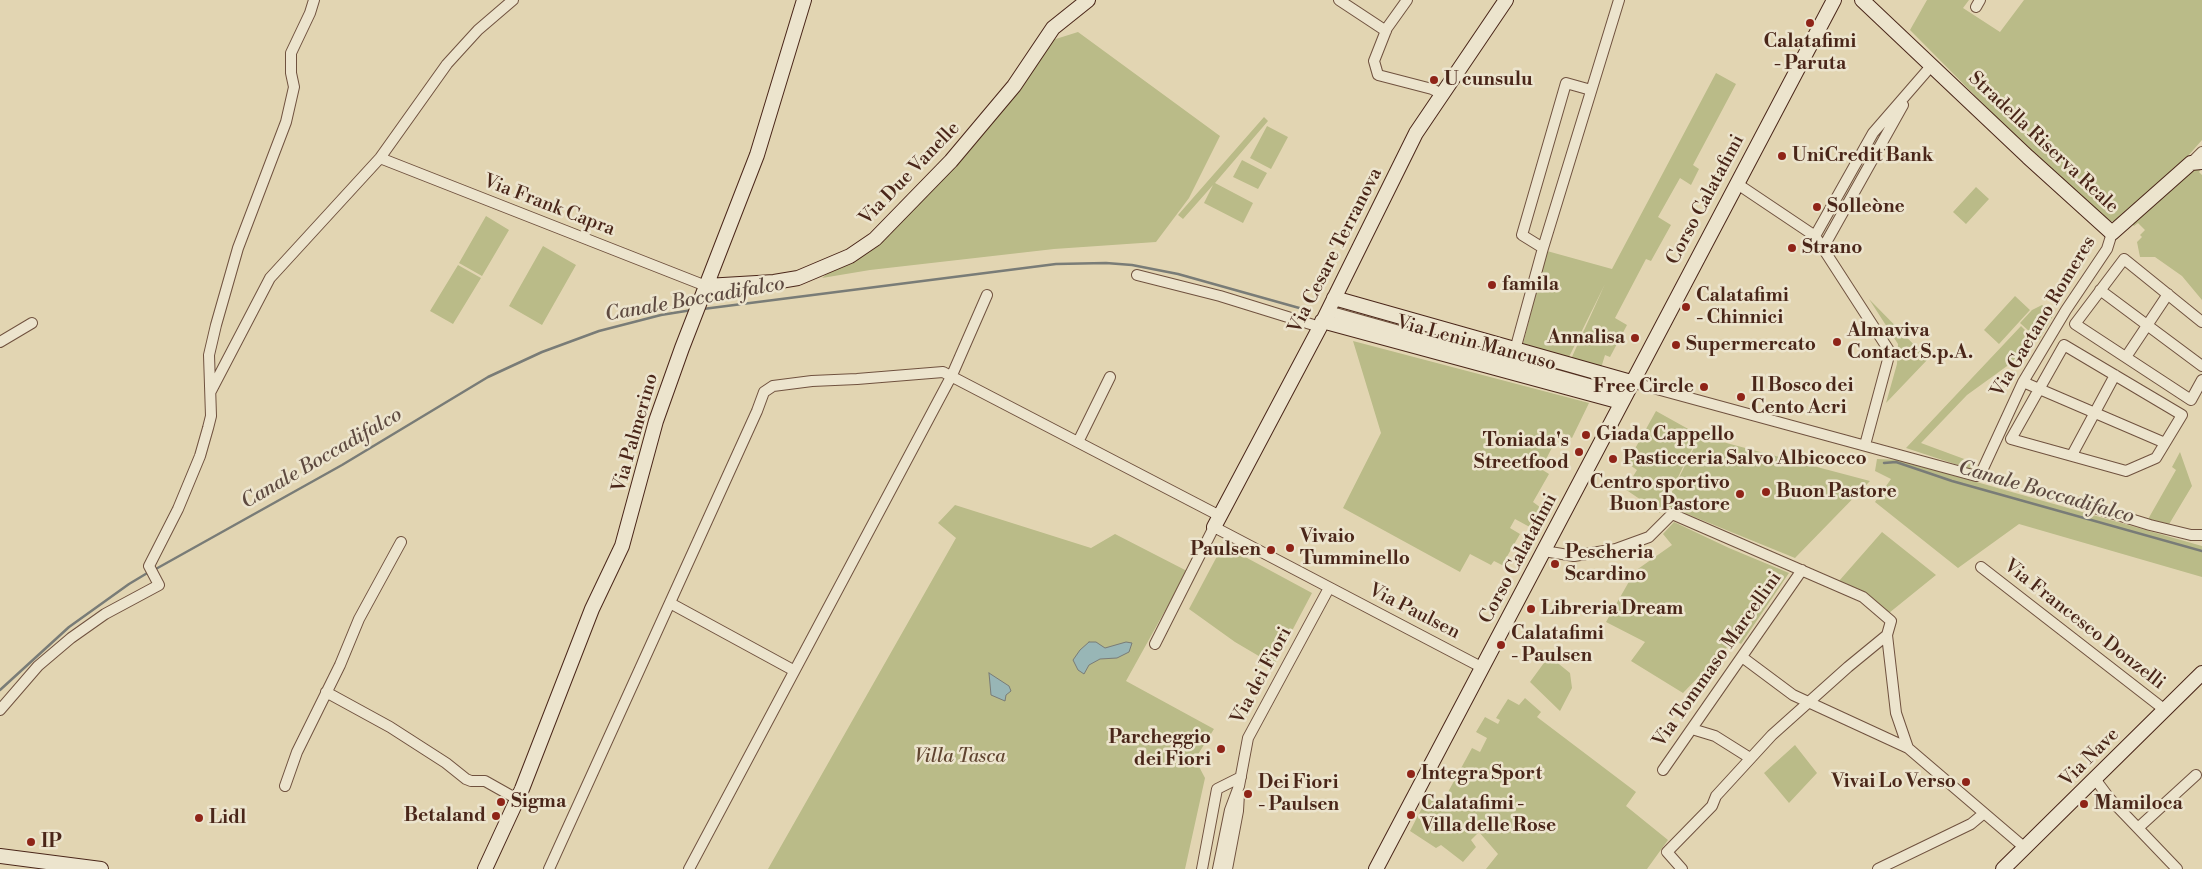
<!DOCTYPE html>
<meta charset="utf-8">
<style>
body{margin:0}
canvas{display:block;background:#e2d5b2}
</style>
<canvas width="2202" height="869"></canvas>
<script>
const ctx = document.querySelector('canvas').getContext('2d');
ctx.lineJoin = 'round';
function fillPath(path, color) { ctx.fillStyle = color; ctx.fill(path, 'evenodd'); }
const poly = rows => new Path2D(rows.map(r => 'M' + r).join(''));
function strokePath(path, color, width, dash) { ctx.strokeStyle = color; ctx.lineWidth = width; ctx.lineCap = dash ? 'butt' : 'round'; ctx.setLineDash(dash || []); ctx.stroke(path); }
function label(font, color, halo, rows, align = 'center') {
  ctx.font = font + ' "Libre Bodoni",serif'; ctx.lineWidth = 5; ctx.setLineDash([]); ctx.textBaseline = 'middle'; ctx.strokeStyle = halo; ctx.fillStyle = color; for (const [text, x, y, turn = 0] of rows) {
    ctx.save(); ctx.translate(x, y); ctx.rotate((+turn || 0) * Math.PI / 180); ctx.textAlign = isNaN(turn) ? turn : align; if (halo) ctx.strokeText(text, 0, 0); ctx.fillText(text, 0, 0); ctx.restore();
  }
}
fillPath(poly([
 [1927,0,1969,0,1963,8,2000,32,2024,0,2202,0,2202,140,2180,165,2115,221,2108,222,2031,152,1910,30],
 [1078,32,1220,136,1189,198,1156,242,1054,249,870,270,822,278,899,215,1043,43],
 [1716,73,1736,84,1693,165,1699,169,1691,185,1680,178,1658,217,1671,225,1651,261,1646,259,1615,318,1627,325,1610,357,1605,355,1601,368,1571,359,1605,284,1568,359,1522,348,1547,251,1612,269],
 [1264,117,1268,121,1215,183,1253,203,1243,223,1204,203,1213,185,1183,219,1178,215],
 [1267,126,1288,137,1271,169,1250,158],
 [1242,160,1267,173,1258,189,1233,177],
 [2202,168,2199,172,2202,175,2202,300,2182,276,2155,257,2140,257,2137,242,2142,237,2140,235,2145,230,2138,223,2134,226,2131,223,2192,169],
 [1976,187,1989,199,1966,224,1953,212],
 [486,216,509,230,482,276,459,263],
 [543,246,576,265,542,325,509,306],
 [458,265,481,278,453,324,430,311],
 [2015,296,2030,310,1999,344,1984,330],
 [1869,299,1928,359,1886,403,1897,364,1898,344],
 [2042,305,2054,314,2039,340,2020,323,2032,310],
 [2021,326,2036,341,2032,348,1967,395,1921,443,1975,463,1973,467,1970,469,1906,448],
 [1353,341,1589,403,1572,438,1560,432,1541,469,1549,474,1533,502,1548,513,1537,531,1515,519,1510,528,1520,534,1505,560,1507,561,1504,566,1494,561,1491,565,1470,554,1460,572,1343,508,1381,433],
 [1656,411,1699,435,1660,513,1625,489,1637,470,1627,463],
 [1700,436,1870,481,1795,558,1665,505],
 [2180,452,2192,486,2168,526,2147,521,2176,470,2172,467],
 [1877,459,1899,460,2202,546,2202,577,2019,524,1958,568,1875,502,1891,479,1875,471],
 [955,505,1091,548,1115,534,1187,571,1126,681,1214,729,1195,759,1205,778,1185,869,768,869,956,538,938,523],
 [1674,522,1729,548,1789,573,1741,644,1734,640,1683,693,1631,661,1645,642,1606,622,1635,571,1672,545,1663,534],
 [1882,532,1936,575,1889,613,1871,597,1839,581],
 [1223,545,1312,593,1274,665,1235,642,1189,609],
 [1549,656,1570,673,1572,688,1560,711,1530,682],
 [1525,698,1541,712,1537,717,1636,792,1626,806,1668,840,1647,869,1486,869,1498,854,1479,832,1471,840,1476,847,1463,862,1441,845,1436,848,1410,831,1427,798,1441,805,1472,748,1480,752,1487,738,1476,732,1485,717,1498,724,1500,720,1496,718,1508,699,1519,705],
 [1795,745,1817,773,1789,803,1764,773]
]), '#babb88');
const water = poly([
 [1089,642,1096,642,1105,648,1126,642,1132,643,1129,652,1117,658,1100,659,1089,665,1084,674,1078,670,1073,660,1080,650,1089,642],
 [989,673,1009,686,1011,691,1006,695,1005,701,991,695,989,673]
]);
fillPath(water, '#98b6b6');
strokePath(water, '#797c77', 1);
strokePath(poly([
 [703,309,1056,264,1106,263,1132,265,1178,274,1310,311],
 [1884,463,1896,462,1952,481,2202,551],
 [154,570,342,465,488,377,542,352,599,331,661,315,692,310],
 [0,690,69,627,129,584,149,572]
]), '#797c77', 2.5);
const street = poly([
 [1339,0,1386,31],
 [1407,0,1387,28,1374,61,1378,75,1432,89,1442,94],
 [1976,7,1980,0],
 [380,158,706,286],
 [2191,163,2202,152],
 [1736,183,1815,236,1890,352,1865,445],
 [1815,236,1873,133,1932,65],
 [1543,248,1522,235,1566,83,1591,90],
 [1823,248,1903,105],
 [1137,275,1220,296,1320,327],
 [2100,290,2202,366],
 [1328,311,1625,394],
 [2202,322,2124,259,2075,324,2191,400,2202,380],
 [0,342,32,323],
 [2064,345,2182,415,2156,458,2126,471,2011,439,2064,345],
 [1515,350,1543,248,1619,0],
 [2126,357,2168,294],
 [1631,382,1976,476,1981,473,2023,382,2066,310,2107,249,2112,233],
 [2023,382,2165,443],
 [211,391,270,278,380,158,447,64,478,30,513,0],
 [1078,442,1110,377],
 [2072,455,2115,375],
 [2072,501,2150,525,2191,535,2202,535],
 [1544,551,1574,556,1616,549,1649,537,1672,514,1863,597,1891,621,1887,635,1896,713,1908,748,2025,848],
 [1981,567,2165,710],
 [670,603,793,670],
 [1155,644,1214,527,1483,668],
 [1742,657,1793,695,1908,748],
 [326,692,390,727,446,763,466,779,471,781,485,781,517,799],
 [0,710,38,666,71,638,105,614,159,585,149,566,178,509,200,456,208,428,211,416,209,355,216,325,238,248,286,122,294,87,291,73,291,53,310,13,314,0],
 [1692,729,1715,736,1750,758],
 [1663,770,1802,570],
 [2095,779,2110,799,2177,869],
 [285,786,297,752,340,665,359,619,401,542],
 [2138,828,2196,775],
 [549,869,757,411,764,392,773,386,812,381,857,379,943,372,1220,516],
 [689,869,952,375,987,295],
 [1202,869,1217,789,1241,777],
 [1218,869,1230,810,1239,786,1248,738,1329,588],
 [1227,869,1238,811,1239,794],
 [1682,869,1667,852,1712,806,1716,796,1772,735,1848,667,1887,635],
 [1878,869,1971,824,1983,814]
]);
const secondary = poly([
 [1862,0,2028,157,2112,233,2191,163,2202,162],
 [706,286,774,282,798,278,850,256,875,239,951,161,1014,86,1053,28,1088,0],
 [1334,298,1631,382],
 [1322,321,1621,402],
 [1214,527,1320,327,1416,133,1506,0],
 [0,856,101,869],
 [485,869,522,789,592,609,622,546,656,421,682,348,757,155,804,0],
 [1376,869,1834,0],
 [2003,869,2202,673]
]);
strokePath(street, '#70523f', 12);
strokePath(secondary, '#4a2619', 16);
strokePath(street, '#ece4cd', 10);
strokePath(secondary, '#ece4cd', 14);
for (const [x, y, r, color] of [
 [1810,23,5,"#8f2418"],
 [1434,80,5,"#8f2418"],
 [1782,156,5,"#8f2418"],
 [1817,207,5,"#8f2418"],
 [1792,248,5,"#8f2418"],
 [1492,285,5,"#8f2418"],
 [1686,307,5,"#8f2418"],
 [1635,338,5,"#8f2418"],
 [1837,342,5,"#8f2418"],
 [1676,345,5,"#8f2418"],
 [1704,387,5,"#8f2418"],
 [1741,397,5,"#8f2418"],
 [1586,435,5,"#8f2418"],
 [1579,452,5,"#8f2418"],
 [1613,459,5,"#8f2418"],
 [1766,492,5,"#8f2418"],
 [1740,494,5,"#8f2418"],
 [1290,548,5,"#8f2418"],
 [1271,550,5,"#8f2418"],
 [1555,564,5,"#8f2418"],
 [1531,609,5,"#8f2418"],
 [1501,645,5,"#8f2418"],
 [1221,749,5,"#8f2418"],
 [1411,774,5,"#8f2418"],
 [1966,782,5,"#8f2418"],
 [1248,794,5,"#8f2418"],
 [501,802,5,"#8f2418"],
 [2084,804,5,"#8f2418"],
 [1411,815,5,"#8f2418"],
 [496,816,5,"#8f2418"],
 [199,818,5,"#8f2418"],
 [31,842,5,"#8f2418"]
]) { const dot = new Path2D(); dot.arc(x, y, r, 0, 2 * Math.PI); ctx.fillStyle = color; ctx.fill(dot); strokePath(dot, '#ece4cd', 2); }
label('bold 19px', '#4a2619', '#ece4cd', [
 ["Calatafimi",1810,42,"center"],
 ["- Paruta",1810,64,"center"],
 ["U cunsulu",1444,80],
 ["UniCredit Bank",1792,156],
 ["Solleòne",1827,207],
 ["Strano",1802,248],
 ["famila",1502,285],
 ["Calatafimi",1696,296],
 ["- Chinnici",1696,318],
 ["Almaviva",1847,331],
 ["Contact S.p.A.",1847,353],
 ["Annalisa",1625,338,"right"],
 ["Supermercato",1686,345],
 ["Il Bosco dei",1751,386],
 ["Cento Acri",1751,408],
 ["Free Circle",1694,387,"right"],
 ["Giada Cappello",1596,435],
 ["Toniada's",1569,441,"right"],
 ["Streetfood",1569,463,"right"],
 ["Pasticceria Salvo Albicocco",1623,459],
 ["Centro sportivo",1730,483,"right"],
 ["Buon Pastore",1730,505,"right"],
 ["Buon Pastore",1776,492],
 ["Vivaio",1300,537],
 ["Tumminello",1300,559],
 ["Paulsen",1261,550,"right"],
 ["Pescheria",1565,553],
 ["Scardino",1565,575],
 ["Libreria Dream",1541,609],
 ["Calatafimi",1511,634],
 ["- Paulsen",1511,656],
 ["Parcheggio",1211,738,"right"],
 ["dei Fiori",1211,760,"right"],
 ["Integra Sport",1421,774],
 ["Vivai Lo Verso",1956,782,"right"],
 ["Dei Fiori",1258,783],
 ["- Paulsen",1258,805],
 ["Sigma",511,802],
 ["Calatafimi -",1421,804],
 ["Villa delle Rose",1421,826],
 ["Mamiloca",2094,804],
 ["Betaland",486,816,"right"],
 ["Lidl",209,818],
 ["IP",41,842]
], 'left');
label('19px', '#4a2619', '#ece4cd', [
 ["Stradella Riserva Reale",2043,143,43],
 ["Via Due Vanelle",910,174,-46],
 ["Corso Calatafimi",1706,200,-62],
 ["Via Frank Capra",549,206,21],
 ["Via Cesare Terranova",1336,251,-63],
 ["Via Gaetano Romeres",2044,317,-59],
 ["Via Lenin Mancuso",1476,344,15],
 ["Via Palmerino",636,433,-74],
 ["Corso Calatafimi",1519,559,-62],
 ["Via Paulsen",1414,612,27],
 ["Via Francesco Donzelli",2084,625,38],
 ["Via Tommaso Marcellini",1718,660,-55],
 ["Via dei Fiori",1262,676,-62],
 ["Via Nave",2090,758,-45]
]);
label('italic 19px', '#60442f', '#ece4cd', [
 ["Villa Tasca",960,757]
]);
label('italic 20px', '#5e4a40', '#ece4cd', [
 ["Canale Boccadifalco",695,300,-10],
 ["Canale Boccadifalco",322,459,-30],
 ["Canale Boccadifalco",2046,493,16]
]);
</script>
